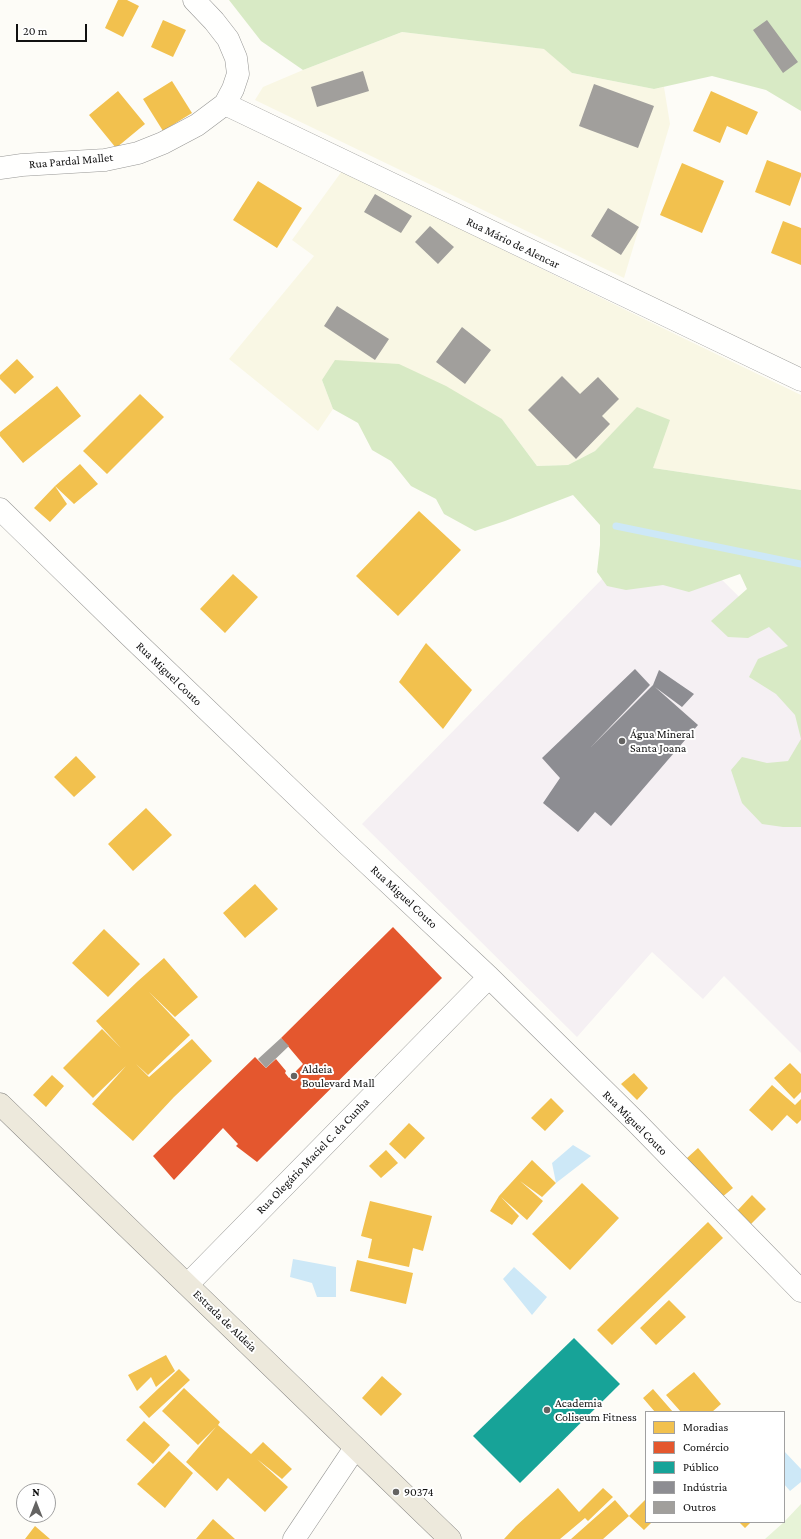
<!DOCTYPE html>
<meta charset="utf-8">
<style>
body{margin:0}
#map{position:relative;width:801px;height:1539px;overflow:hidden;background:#fdfcf7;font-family:"Crimson Pro",serif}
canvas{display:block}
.legend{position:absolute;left:645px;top:1411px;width:140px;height:112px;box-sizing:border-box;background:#fff;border:1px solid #a0a0a0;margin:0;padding:5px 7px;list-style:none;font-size:12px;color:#111}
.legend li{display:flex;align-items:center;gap:8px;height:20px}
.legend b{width:20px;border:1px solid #a0a0a0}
.north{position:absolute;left:16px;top:1483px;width:40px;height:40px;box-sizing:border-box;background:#fff;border:1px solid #a0a0a0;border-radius:50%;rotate:0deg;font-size:11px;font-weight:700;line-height:16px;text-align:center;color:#111}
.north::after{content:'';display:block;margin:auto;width:14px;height:18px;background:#646362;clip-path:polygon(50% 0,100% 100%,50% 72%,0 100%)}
.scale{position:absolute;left:16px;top:24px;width:71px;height:18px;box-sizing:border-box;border:2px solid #111;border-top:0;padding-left:5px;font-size:12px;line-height:14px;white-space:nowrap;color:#111;-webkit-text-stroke:3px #fff;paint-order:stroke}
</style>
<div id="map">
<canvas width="801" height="1539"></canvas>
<ul class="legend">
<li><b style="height:11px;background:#f2c14e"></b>Moradias</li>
<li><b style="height:11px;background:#e4572e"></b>Comércio</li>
<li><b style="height:11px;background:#17a398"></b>Público</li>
<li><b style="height:11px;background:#8d8d92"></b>Indústria</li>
<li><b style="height:11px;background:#a19f9c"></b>Outros</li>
</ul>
<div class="north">N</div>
<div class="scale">20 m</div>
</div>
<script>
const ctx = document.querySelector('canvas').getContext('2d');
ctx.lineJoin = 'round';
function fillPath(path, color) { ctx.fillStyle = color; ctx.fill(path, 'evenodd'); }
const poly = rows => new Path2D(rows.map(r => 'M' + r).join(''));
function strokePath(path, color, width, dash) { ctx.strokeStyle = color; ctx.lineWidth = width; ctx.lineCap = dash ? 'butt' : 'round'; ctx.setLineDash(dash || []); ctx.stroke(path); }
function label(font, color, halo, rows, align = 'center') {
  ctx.font = font + ' "Crimson Pro",serif'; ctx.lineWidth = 4; ctx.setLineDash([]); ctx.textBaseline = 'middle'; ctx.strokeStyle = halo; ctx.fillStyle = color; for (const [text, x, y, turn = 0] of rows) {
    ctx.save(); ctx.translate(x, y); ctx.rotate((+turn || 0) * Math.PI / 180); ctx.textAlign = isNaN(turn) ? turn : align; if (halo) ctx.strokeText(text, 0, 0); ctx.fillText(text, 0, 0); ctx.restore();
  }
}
fillPath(poly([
 [715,573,801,658,801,1053,724,976,703,999,652,952,577,1037,362,824,606,575]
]), '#f5f0f3');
fillPath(poly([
 [402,32,545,49,572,73,654,89,664,87,670,124,624,278,255,100,263,87,303,70],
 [342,171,683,338,801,395,801,490,653,468,638,407,595,451,568,465,537,466,502,419,322,380,333,409,318,431,229,359,314,256,292,240]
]), '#f9f7e4');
fillPath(poly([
 [801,1504,801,1539,765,1539,784,1522]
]), '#e7f3d7');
fillPath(poly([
 [229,0,801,0,801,111,766,90,712,76,654,89,572,73,544,49,402,32,303,70,261,41],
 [335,360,399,364,446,386,502,419,537,466,568,465,595,451,637,407,670,420,653,468,801,490,801,827,783,827,762,824,742,803,731,770,742,757,767,763,788,761,801,739,795,715,776,694,749,677,758,659,788,646,769,627,748,638,728,637,711,621,747,589,740,574,689,592,663,585,626,590,607,586,597,572,600,545,600,525,573,495,505,521,475,531,444,514,436,499,411,486,391,461,372,450,358,423,333,409,322,380]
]), '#d8eac5');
fillPath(poly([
 [573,1145,591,1156,556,1183,552,1163],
 [293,1259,336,1267,336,1297,317,1297,312,1283,290,1277],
 [514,1267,547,1297,532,1315,503,1279],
 [784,1451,801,1469,801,1482,790,1491,784,1484]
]), '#cde8f7');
fillPath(poly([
 [118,0,127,0,139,6,123,37,105,28],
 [163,20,186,30,173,57,151,47],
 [172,81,192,113,163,131,143,99],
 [118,91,145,124,116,148,89,115],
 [711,91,758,112,747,135,727,126,720,143,693,131],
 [767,160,801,173,801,176,790,206,755,192],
 [682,163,724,181,702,233,660,215],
 [258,181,302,208,277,248,233,220],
 [783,221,801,228,801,265,771,253],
 [17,359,34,377,15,394,0,379,0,375],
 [57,386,81,416,23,463,0,436,0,432],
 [140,394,164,417,107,474,83,451],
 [80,464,98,484,74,504,55,486],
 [55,486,67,504,50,522,34,508],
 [419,511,461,550,398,616,356,576],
 [233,574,258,597,225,633,200,609],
 [426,643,472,690,443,729,399,682],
 [76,756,96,777,74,797,54,777],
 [146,808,172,835,133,871,108,844],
 [255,884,278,909,245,938,223,913],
 [104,929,140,964,108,997,72,963],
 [164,958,198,997,175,1017,149,992,190,1035,148,1075,136,1064,149,1077,192,1039,212,1061,174,1097,133,1141,92,1104,126,1066,93,1098,63,1068,102,1029,121,1048,96,1021,138,981],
 [790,1063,801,1074,801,1092,794,1099,774,1078],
 [634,1073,648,1088,637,1100,621,1084],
 [52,1075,64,1086,46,1107,33,1095],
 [772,1085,795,1105,801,1099,801,1120,797,1124,787,1115,772,1131,749,1110],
 [551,1098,564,1111,545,1131,531,1118],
 [409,1123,425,1138,405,1159,389,1144],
 [698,1148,733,1188,721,1198,687,1158],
 [386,1150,398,1163,381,1178,369,1166],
 [532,1160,556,1183,542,1197,520,1181,543,1201,527,1220,501,1197,519,1216,512,1225,490,1211,499,1196],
 [582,1183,619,1218,570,1270,532,1234],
 [752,1195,766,1209,751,1224,737,1211],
 [370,1201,432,1216,423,1251,413,1248,409,1267,368,1258,372,1239,361,1236],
 [708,1222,723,1238,612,1345,597,1330],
 [357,1260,413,1273,406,1304,350,1291],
 [669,1300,686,1317,656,1345,640,1328],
 [166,1355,175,1371,156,1387,151,1377,137,1391,128,1375],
 [179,1369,190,1380,149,1418,139,1407],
 [694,1372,721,1404,712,1412,681,1412,666,1395],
 [382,1376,402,1394,381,1416,362,1398],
 [184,1388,220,1422,218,1425,251,1454,263,1442,292,1469,282,1479,257,1459,288,1487,265,1512,228,1478,217,1491,186,1462,216,1427,198,1445,162,1411],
 [653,1389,673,1412,655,1412,643,1398],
 [144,1421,170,1445,153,1464,126,1440],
 [169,1451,193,1473,165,1508,137,1484],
 [558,1488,579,1512,603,1488,613,1497,588,1521,585,1518,560,1539,504,1539,516,1526],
 [646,1499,646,1522,652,1522,644,1530,629,1516,603,1539,571,1539,615,1500,629,1516],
 [213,1519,235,1539,196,1539],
 [739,1522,751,1522,745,1528],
 [35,1526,50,1539,25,1539]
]), '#f2c14e');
fillPath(poly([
 [393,927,442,978,257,1162,236,1146,238,1144,223,1128,174,1180,153,1156,255,1057,266,1068,276,1059,286,1071,285,1073,289,1078,303,1064,281,1038]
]), '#e4572e');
fillPath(poly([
 [574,1338,620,1384,520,1483,473,1436]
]), '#17a398');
fillPath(poly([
 [635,669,650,685,590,748,653,685,659,670,694,694,682,707,655,687,698,725,611,826,595,812,578,832,543,803,560,778,542,758]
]), '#8d8d92');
strokePath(poly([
 [616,526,801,564]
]), '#cde8f7', 7);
fillPath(poly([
 [767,20,798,62,783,73,753,30],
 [363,71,369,91,317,107,311,87],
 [594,84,654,106,638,148,579,126],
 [375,194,412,216,401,233,364,212],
 [608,208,639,227,621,255,591,236],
 [430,226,454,247,438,264,415,242],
 [337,306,389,339,375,360,324,326],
 [462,327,491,350,465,384,436,362],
 [562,376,580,394,598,377,619,399,602,416,610,424,576,459,528,410],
 [281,1038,289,1046,266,1068,258,1059]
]), '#a19f9c');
const minor = poly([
 [225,104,801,380],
 [0,168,22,165,105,160,138,153,163,143,197,125,225,104,233,89,238,74,236,58,228,39,214,21,194,0],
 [0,509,130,636,346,843,489,977,637,1123,801,1291],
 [188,1284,489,977],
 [294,1539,355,1448]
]);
const major = poly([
 [0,1104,450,1539]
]);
strokePath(minor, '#979795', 23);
strokePath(major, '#858482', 23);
strokePath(minor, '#fffffe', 22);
strokePath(major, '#ede9dc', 22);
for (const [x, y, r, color] of [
 [622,741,4,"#646362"],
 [294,1076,4,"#646362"],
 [547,1410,4,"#646362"],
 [396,1492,4,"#646362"]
]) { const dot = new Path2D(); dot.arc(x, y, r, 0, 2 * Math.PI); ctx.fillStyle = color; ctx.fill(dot); strokePath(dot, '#fff', 1.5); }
label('12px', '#111', '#fff', [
 ["Rua Pardal Mallet",71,161,-5],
 ["Rua Mário de Alencar",513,243,26],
 ["Rua Miguel Couto",169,674,44],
 ["Rua Miguel Couto",404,897,43],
 ["Rua Miguel Couto",635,1123,45],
 ["Rua Olegário Maciel C. da Cunha",313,1156,-46],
 ["Estrada de Aldeia",225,1321,44]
]);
label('12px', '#111', '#fff', [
 ["Água Mineral",630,734],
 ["Santa Joana",630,748],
 ["Aldeia",302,1069],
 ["Boulevard Mall",302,1083],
 ["Academia",555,1403],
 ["Coliseum Fitness",555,1417],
 ["90374",404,1492]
], 'left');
</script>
